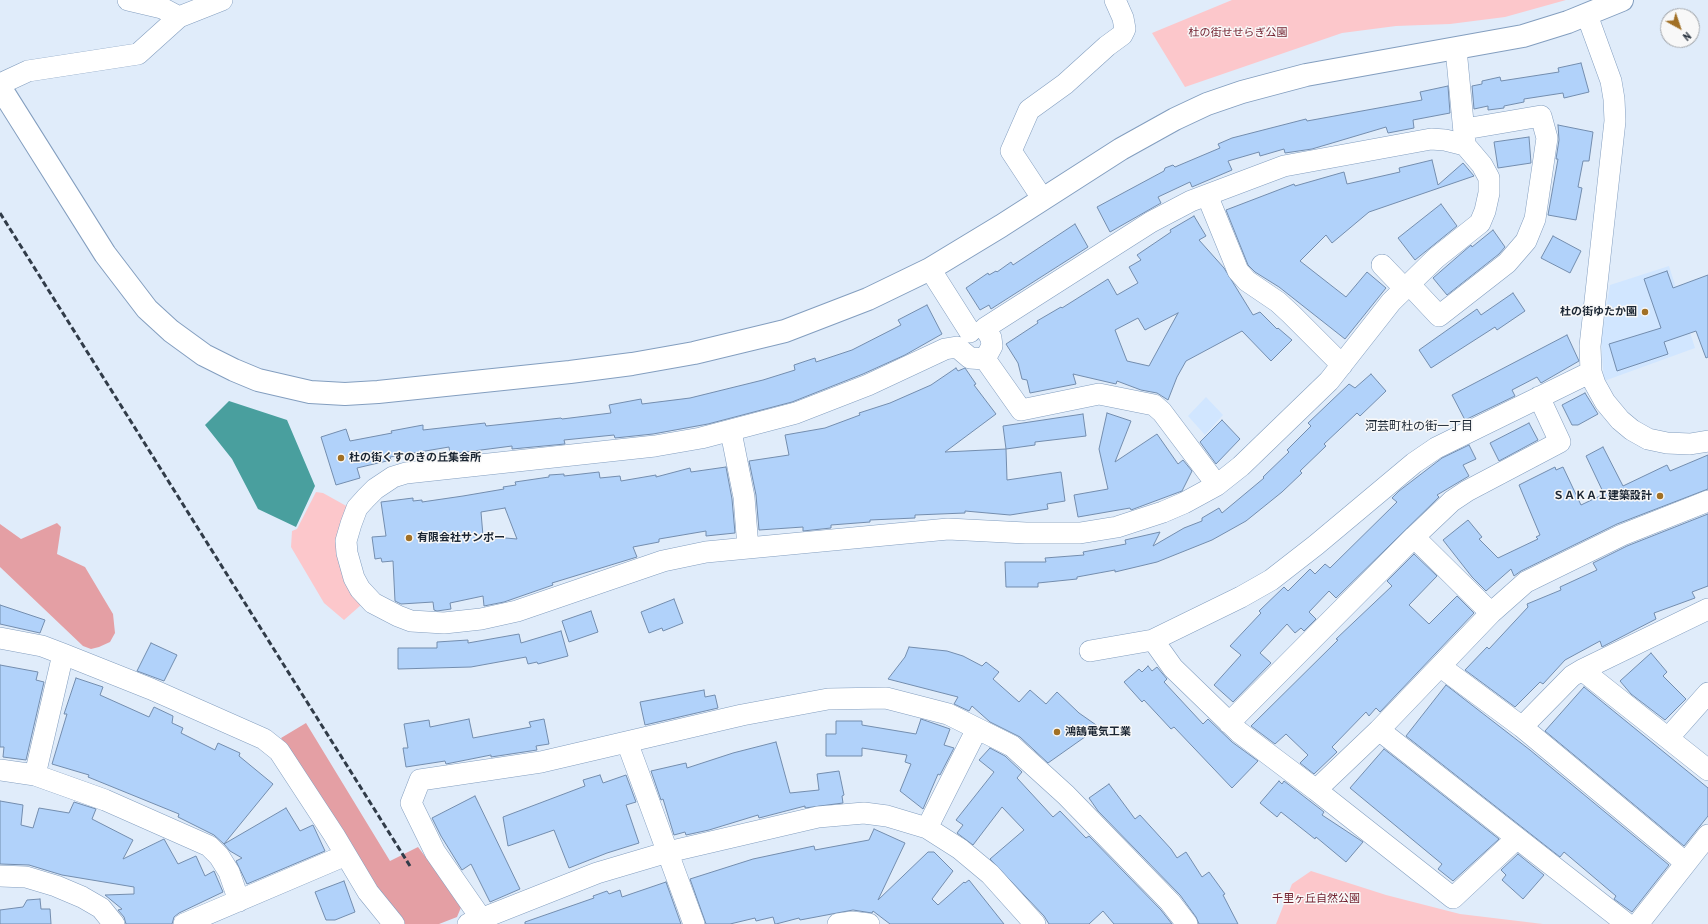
<!DOCTYPE html>
<html>
<head>
<meta charset="utf-8">
<style>
	body { margin:0 }
	#map { position:relative; width:1708px; height:924px; overflow:hidden; background:#e0ecfa; font-family:"Archivo Narrow",sans-serif }
	canvas { display:block }
	.north { position:absolute; left:1660px; top:8px; width:40px; height:40px; box-sizing:border-box; background:#f8f8f8; border:1px solid #a0a4a9; border-radius:50%; rotate:140deg; font-size:11px; font-weight:700; line-height:16px; text-align:center; color:#1b2633 }
	.north::after { content:''; display:block; margin:auto; width:14px; height:18px; background:#a17025; clip-path:polygon(50% 0,100% 100%,50% 72%,0 100%) }
</style>
</head>
<body>
<div id="map">
<canvas width="1708" height="924"></canvas>
<div class="north">N</div>
</div>
<script>
const g = document.querySelector('canvas').getContext('2d');
g.lineJoin = 'round';
function fill(path, color) {
  g.fillStyle = color;
  g.fill(path, 'evenodd');
}
function toPath(rows) {
  const path = new Path2D();
  for (const r of rows) {
    path.moveTo(r[0], r[1]);
    for (let i = 2; i < r.length; i += 2) path.lineTo(r[i], r[i + 1]);
  }
  return path;
}
function strokePath(path, color, width, dash) {
  g.strokeStyle = color;
  g.lineWidth = width;
  g.lineCap = dash ? 'butt' : 'round';
  g.setLineDash(dash || []);
  g.stroke(path);
}
function drawText(font, color, halo, rows, align = 'center') {
  g.font = font + ' "Archivo Narrow","Noto Sans JP",sans-serif';
  g.lineWidth = 3;
  g.setLineDash([]);
  g.textBaseline = 'middle';
  g.strokeStyle = halo;
  g.fillStyle = color;
  for (const [text, x, y, turn = 0] of rows) {
    g.save();
    g.translate(x, y);
    g.rotate((+turn || 0) * Math.PI / 180);
    g.textAlign = isNaN(turn) ? turn : align;
    if (halo) g.strokeText(text, 0, 0);
    g.fillText(text, 0, 0);
    g.restore();
  }
}
fill(toPath([
	[1669,266,1695,348,1604,381,1601,339,1610,285],
	[1206,397,1223,415,1205,435,1188,416]
]), '#d1e6ff');
fill(toPath([
	[1232,0,1566,0,1505,17,1450,24,1396,26,1342,33,1185,87,1152,33],
	[316,492,323,493,350,508,338,559,345,584,361,605,344,620,324,603,291,547,292,531,297,529],
	[1311,871,1386,895,1460,914,1543,924,1276,924,1292,884]
]), '#fcc7cb');
fill(toPath([
	[57,523,61,527,57,554,85,567,113,614,115,633,110,642,99,647,91,649,83,646,0,567,0,524,21,539],
	[306,723,390,861,418,847,462,905,457,917,439,924,405,924,368,877,341,830,281,738]
]), '#e49fa4');
fill(toPath([
	[229,401,287,420,315,486,296,527,258,509,232,459,205,425]
]), '#499f9e');
const building = toPath([
	[1581,63,1589,92,1564,98,1563,93,1524,99,1524,102,1504,106,1504,108,1488,110,1488,106,1474,109,1472,86,1482,84,1482,81,1500,77,1501,81,1559,72,1558,68,1581,63],
	[1448,86,1450,113,1413,120,1414,128,1388,133,1386,127,1312,149,1285,153,1284,149,1260,156,1259,152,1228,161,1232,170,1192,187,1190,182,1158,197,1161,203,1110,232,1097,207,1164,171,1165,168,1173,165,1175,167,1220,148,1218,144,1232,138,1306,119,1307,121,1422,100,1420,92,1448,86],
	[1558,125,1593,132,1589,161,1583,161,1578,187,1582,188,1576,220,1548,215,1558,159,1556,159,1559,140,1558,125],
	[1529,137,1531,163,1498,168,1494,142,1529,137],
	[1432,160,1438,185,1463,163,1474,176,1369,212,1332,243,1326,235,1300,261,1346,297,1367,272,1386,288,1345,339,1279,287,1255,272,1248,265,1226,210,1294,184,1295,186,1344,172,1347,184,1400,172,1399,168,1432,160],
	[1441,204,1457,226,1415,260,1398,238,1441,204],
	[1194,216,1206,236,1199,240,1224,268,1253,315,1260,312,1277,329,1278,328,1292,340,1271,361,1242,331,1186,361,1177,377,1168,400,1157,393,1141,390,1117,381,1116,384,1073,374,1076,384,1030,393,1027,380,1022,379,1018,363,1006,344,1038,323,1037,321,1061,307,1062,308,1108,279,1117,295,1138,283,1129,267,1141,260,1137,255,1171,232,1170,230,1194,216],
	[1178,313,1149,366,1127,361,1115,330,1138,318,1145,330,1178,313],
	[1075,224,1088,247,991,309,989,305,980,310,966,288,988,273,989,275,996,271,997,272,1011,262,1013,265,1075,224],
	[1493,230,1505,247,1499,254,1447,295,1433,278,1471,245,1472,247,1493,230],
	[1553,236,1581,251,1570,273,1541,258,1553,236],
	[1667,271,1673,288,1708,275,1708,357,1706,358,1696,331,1664,342,1668,354,1617,371,1609,344,1661,328,1644,279,1667,271],
	[1513,293,1525,311,1497,330,1495,327,1431,368,1419,350,1477,309,1481,315,1513,293],
	[927,305,942,334,905,355,863,374,792,402,708,424,653,434,615,438,614,435,564,440,565,444,512,449,512,446,450,454,449,447,390,457,391,460,357,468,360,478,336,485,321,437,346,429,350,441,392,433,391,431,423,425,423,430,485,423,486,426,561,418,562,419,611,413,609,405,641,399,642,404,690,398,763,380,795,370,794,365,815,358,816,362,852,350,901,325,898,320,927,305],
	[1567,335,1579,361,1541,383,1537,377,1512,390,1515,396,1465,420,1452,395,1567,335],
	[956,368,958,371,965,368,976,384,974,385,996,414,945,452,1006,449,1007,480,1061,472,1065,501,1047,504,1048,509,1010,515,965,511,965,513,915,515,915,518,870,520,870,522,831,525,831,528,803,531,803,527,759,530,756,495,749,461,789,455,785,435,825,428,860,415,859,413,890,403,931,385,956,368],
	[1371,374,1386,391,1360,416,1357,413,1324,444,1326,446,1300,471,1302,473,1282,492,1246,521,1212,540,1157,562,1115,572,1115,570,1077,577,1077,579,1038,583,1038,587,1006,587,1005,562,1046,562,1045,558,1084,555,1083,552,1126,544,1125,540,1160,532,1153,546,1184,528,1202,521,1202,518,1219,508,1222,513,1264,478,1263,477,1289,452,1287,450,1311,426,1308,423,1349,384,1355,388,1371,374],
	[1585,393,1598,414,1578,425,1572,425,1562,405,1585,393],
	[1107,413,1131,421,1115,462,1157,434,1178,464,1183,460,1192,471,1182,491,1131,510,1130,508,1078,517,1074,495,1108,489,1099,449,1107,413],
	[1083,414,1086,436,1035,442,1035,445,1006,449,1003,426,1083,414],
	[1222,420,1240,439,1216,464,1200,442,1222,420],
	[1529,423,1538,440,1499,461,1490,443,1529,423],
	[1469,445,1476,459,1463,465,1469,476,1437,495,1439,497,1336,598,1329,591,1309,612,1316,619,1304,631,1301,628,1295,633,1287,624,1260,653,1271,663,1233,702,1214,685,1241,655,1230,646,1261,613,1259,611,1284,587,1288,591,1310,569,1315,574,1325,564,1330,568,1397,502,1392,498,1399,491,1442,458,1469,445],
	[1603,447,1623,486,1667,465,1670,471,1708,455,1708,489,1617,524,1521,571,1514,576,1511,569,1486,591,1472,577,1443,540,1468,520,1482,537,1479,539,1498,558,1538,539,1536,537,1540,535,1519,485,1555,467,1556,470,1563,467,1581,505,1604,494,1586,456,1603,447],
	[726,467,732,499,735,533,706,536,706,531,659,539,659,542,633,547,637,557,552,583,553,585,504,602,484,606,483,596,450,603,451,609,437,611,434,610,433,602,401,604,395,601,393,561,382,562,381,558,375,559,372,537,386,536,381,502,413,498,413,501,422,500,422,502,463,496,504,489,503,487,516,485,515,482,549,477,549,475,564,474,564,476,599,472,600,478,620,476,621,481,656,475,656,477,690,468,691,472,726,467],
	[505,508,517,539,483,536,481,512,505,508],
	[1708,514,1708,586,1692,592,1695,598,1654,613,1656,619,1602,647,1600,641,1565,660,1543,684,1540,682,1515,707,1465,670,1487,647,1489,649,1528,607,1527,604,1561,590,1560,587,1597,570,1593,563,1627,546,1708,514],
	[1414,554,1437,576,1409,605,1429,624,1457,596,1474,613,1380,712,1376,708,1369,716,1366,712,1332,747,1337,752,1314,774,1300,763,1308,755,1286,734,1275,744,1251,726,1338,640,1336,639,1392,586,1387,581,1414,554],
	[674,599,683,623,663,631,662,628,649,633,641,612,674,599],
	[0,605,45,620,40,633,0,624,0,605],
	[591,611,598,632,569,642,562,621,591,611],
	[561,631,568,656,538,664,537,662,528,664,526,657,471,667,398,669,398,648,437,648,437,642,468,640,468,643,519,634,521,643,561,631],
	[151,643,177,655,164,681,137,671,151,643],
	[909,647,947,651,963,656,982,666,986,662,999,672,993,679,1019,702,1030,690,1046,704,1057,692,1079,713,1099,727,1048,763,1020,737,990,722,972,706,969,711,954,704,958,697,888,679,905,657,909,647],
	[1651,653,1667,672,1663,676,1686,699,1665,720,1631,694,1620,681,1651,653],
	[0,665,38,672,36,680,44,682,26,760,3,757,4,747,0,747,0,665],
	[1148,666,1152,671,1157,667,1167,679,1164,682,1203,724,1208,719,1232,742,1258,761,1232,788,1174,727,1171,729,1144,700,1142,702,1124,682,1139,669,1142,672,1148,666],
	[76,678,103,687,100,695,149,717,154,707,173,716,172,723,183,728,181,733,215,750,218,743,240,753,239,756,273,784,224,844,214,835,178,817,179,814,88,777,89,775,52,764,67,714,64,714,76,678],
	[1446,685,1530,750,1669,865,1632,912,1614,899,1616,896,1564,852,1560,857,1406,736,1446,685],
	[1584,687,1708,788,1708,816,1684,846,1545,731,1584,687],
	[704,690,705,697,715,695,718,708,645,725,640,702,704,690],
	[469,719,473,738,531,727,529,722,544,719,549,744,536,746,537,750,491,757,491,755,446,764,445,761,406,767,403,748,408,748,404,724,429,720,430,727,469,719],
	[921,719,950,729,944,745,954,748,940,775,938,774,923,809,900,791,911,764,905,762,907,755,862,748,862,756,826,756,826,734,836,734,836,721,862,721,862,725,916,734,921,719],
	[776,742,790,793,819,790,817,774,839,771,844,795,842,796,843,803,805,808,805,806,759,818,758,815,709,830,686,835,685,832,674,835,663,799,661,800,651,771,686,763,687,768,733,753,776,742],
	[990,748,1005,756,1022,772,1017,778,1053,817,1060,811,1086,838,1089,836,1161,910,1172,924,1114,924,1103,911,1089,924,1049,924,1044,916,990,859,1024,830,1002,807,973,845,957,833,963,825,956,820,994,772,979,760,990,748],
	[1384,749,1499,839,1453,881,1438,869,1442,864,1350,788,1384,749],
	[600,775,603,783,626,775,636,802,626,805,639,843,607,853,569,868,554,830,508,846,503,817,585,786,583,780,600,775],
	[1279,781,1282,784,1284,781,1324,812,1322,815,1363,842,1346,862,1316,837,1315,839,1281,812,1277,817,1260,803,1279,781],
	[1109,784,1135,819,1140,815,1171,849,1177,858,1186,852,1202,877,1209,872,1225,894,1223,895,1238,924,1199,924,1196,917,1180,895,1098,811,1089,798,1109,784],
	[475,796,520,889,490,902,471,864,462,870,441,836,432,818,475,796],
	[0,801,23,805,21,825,33,828,39,808,69,813,74,802,96,809,92,819,133,840,123,859,164,839,178,864,196,856,205,876,214,871,223,892,179,913,174,917,172,924,126,924,124,917,118,910,122,909,105,895,134,894,134,887,62,875,29,865,0,864,0,801],
	[286,808,300,831,313,825,325,851,247,884,236,861,242,858,230,851,224,844,286,808],
	[874,829,905,843,878,900,928,852,934,852,953,871,932,899,938,905,964,882,965,883,969,880,1004,924,890,924,873,911,872,913,853,910,800,920,799,918,776,924,775,924,773,917,756,921,755,918,730,924,706,924,690,879,753,859,814,846,815,850,869,840,874,829],
	[1518,854,1544,875,1523,899,1502,880,1506,875,1501,870,1518,854],
	[344,881,355,912,335,920,326,920,315,892,344,881],
	[666,882,681,924,525,924,525,922,594,898,593,896,607,891,609,894,620,890,622,897,666,882],
	[40,899,41,909,50,909,51,924,0,924,0,910,23,907,27,900,40,899]
]);
fill(building, '#b1d2fa');
strokePath(building, '#738dae', 1);
const minor = toPath([
	[128,0,162,8,179,17],
	[1587,15,1611,81,1614,99,1615,121,1590,346,1591,372,1595,384,1605,402,1620,420,1632,430,1648,439,1667,443,1690,444,1708,441],
	[1456,49,1465,143],
	[0,84,28,71,138,54,179,17,222,0],
	[1431,139,1445,140,1465,145,1482,165,1489,178,1489,193,1485,211,1480,223,1436,258,1391,302,1329,381,1241,466,1217,485,1184,503,1163,512,1117,527,1080,533,1026,533,948,529,706,552,663,561,517,611,481,619,444,623,411,621,398,616,373,603,360,589,354,578,347,553,346,541,351,524,357,508,366,498,375,489,393,477,406,473,655,446,701,438,796,413,868,385,945,349,957,347,970,358,985,359,992,346,991,338,985,328,1151,222,1191,201,1284,166,1431,139],
	[1207,195,1238,271,1247,281,1278,302,1291,314,1342,365],
	[1042,198,1011,151,1029,110,1065,84,1107,46,1122,35,1125,29,1123,18,1115,0],
	[1382,265,1404,288],
	[930,269,970,332],
	[1409,284,1439,316,1507,263,1526,241,1535,219,1547,138,1541,116,1465,129],
	[985,359,1021,410,1099,394,1154,405,1162,412,1217,485],
	[731,432,744,497,748,548],
	[1491,613,1414,537,1452,501,1467,491,1560,442,1539,397],
	[0,638,42,646,63,654,151,689,264,739,279,751,334,835,368,892,394,924],
	[1153,640,1173,668,1239,732,1316,790,1379,730],
	[1090,651,1153,640,1241,597,1271,580,1316,545,1414,463,1436,448,1591,372],
	[1441,667,1522,727],
	[1582,670,1708,770],
	[1229,723,1414,537],
	[1669,737,1708,693],
	[627,742,694,924],
	[0,770,35,775,105,800,209,846,219,856,229,872,239,901],
	[35,775,63,654],
	[1316,790,1453,898,1517,838],
	[927,828,977,729],
	[1686,863,1522,727,1572,676,1582,670,1708,609],
	[0,876,26,877,56,886,82,897,101,908,114,924],
	[184,924,346,855],
	[468,924,597,873,668,852,818,817,864,813,887,816,927,828,960,849,990,874,1035,924],
	[485,924,435,852,411,803,420,780,541,762,742,715,828,699,886,698,948,714,1012,746,1066,795,1170,902,1187,924],
	[838,924,852,922,869,924],
	[1627,924,1379,730,1491,613,1526,582,1622,535,1708,501],
	[1638,924,1708,835]
]);
const tertiary = toPath([
	[0,87,105,254,147,309,171,331,204,355,234,370,258,380,310,392,345,394,378,392,570,372,632,364,694,353,785,331,868,299,930,269,1001,226,1121,149,1175,119,1207,104,1242,92,1306,75,1523,36,1568,22,1622,0]
]);
strokePath(minor, '#839ebf', 22);
strokePath(tertiary, '#839ebf', 24);
strokePath(minor, '#fff', 21);
strokePath(tertiary, '#fff', 22);
strokePath(toPath([
	[0,213,410,866]
]), '#313c49', 3, [6, 3]);
for (const [x, y, r, color] of [
	[1645,312,4,"#a17025"],
	[341,458,4,"#a17025"],
	[1660,496,4,"#a17025"],
	[409,538,4,"#a17025"],
	[1057,732,4,"#a17025"]
]) {
  const dot = new Path2D();
  dot.arc(x, y, r, 0, 2 * Math.PI);
  g.fillStyle = color;
  g.fill(dot);
  strokePath(dot, '#f8f8f8', 1.5);
}
drawText('11px', '#732230', '#f8f8f8', [
	["杜の街せせらぎ公園",1238,33],
	["千里ヶ丘自然公園",1316,899]
]);
drawText('bold 11px', '#1b2633', '#f8f8f8', [
	["杜の街ゆたか園",1637,312,"right"],
	["杜の街くすのきの丘集会所",349,458],
	["ＳＡＫＡＩ建築設計",1652,496,"right"],
	["有限会社サンポー",417,538],
	["鴻鵠電気工業",1065,732]
], 'left');
drawText('12px', '#1b2633', '#f8f8f8', [
	["河芸町杜の街一丁目",1419,427]
]);
</script>
</body>
</html>
